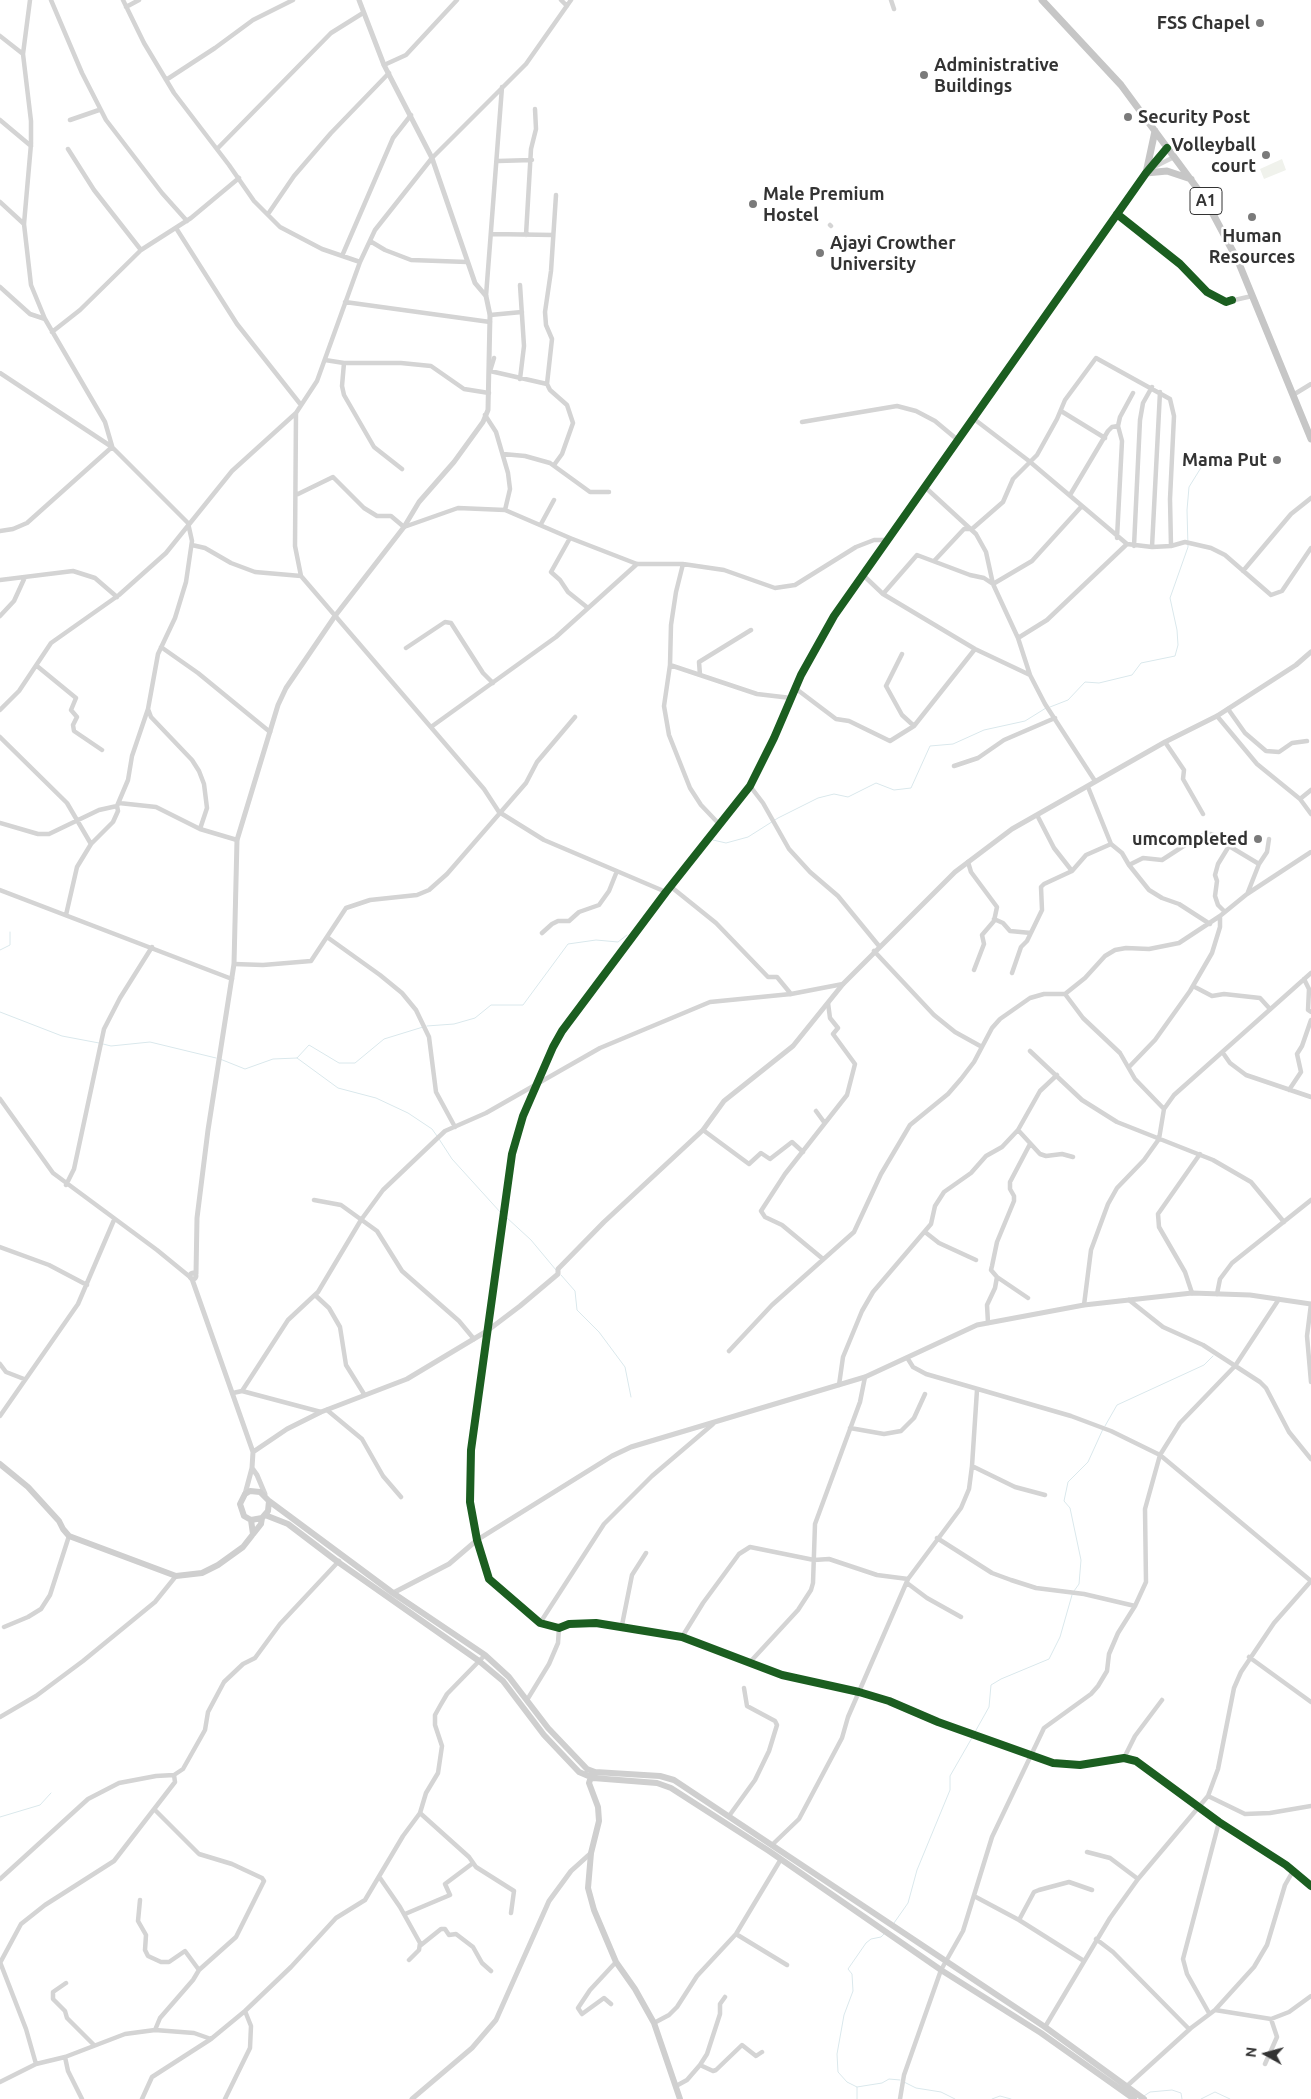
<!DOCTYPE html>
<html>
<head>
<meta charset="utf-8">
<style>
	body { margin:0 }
	#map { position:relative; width:1311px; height:2099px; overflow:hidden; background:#fff; font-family:Ubuntu,sans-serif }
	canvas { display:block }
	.north { position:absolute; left:1241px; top:2029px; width:50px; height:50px; -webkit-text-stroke:4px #fff; paint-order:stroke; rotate:277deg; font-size:14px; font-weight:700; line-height:20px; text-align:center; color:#333 }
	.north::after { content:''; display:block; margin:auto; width:18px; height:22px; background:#333; clip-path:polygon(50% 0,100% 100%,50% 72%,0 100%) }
</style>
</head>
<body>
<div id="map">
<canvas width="1311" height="2099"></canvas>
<div class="north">N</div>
</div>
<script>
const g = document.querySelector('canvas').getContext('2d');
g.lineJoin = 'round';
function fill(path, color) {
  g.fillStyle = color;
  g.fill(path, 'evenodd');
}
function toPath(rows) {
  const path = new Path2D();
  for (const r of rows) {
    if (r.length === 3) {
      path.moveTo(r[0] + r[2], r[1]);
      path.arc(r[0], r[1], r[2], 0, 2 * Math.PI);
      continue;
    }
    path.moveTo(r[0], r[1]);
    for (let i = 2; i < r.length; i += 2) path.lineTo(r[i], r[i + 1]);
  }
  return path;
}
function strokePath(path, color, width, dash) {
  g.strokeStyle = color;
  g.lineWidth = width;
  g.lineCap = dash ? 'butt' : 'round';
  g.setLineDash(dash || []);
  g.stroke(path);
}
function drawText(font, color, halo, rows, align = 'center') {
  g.font = font + ' Ubuntu,sans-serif';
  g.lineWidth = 5;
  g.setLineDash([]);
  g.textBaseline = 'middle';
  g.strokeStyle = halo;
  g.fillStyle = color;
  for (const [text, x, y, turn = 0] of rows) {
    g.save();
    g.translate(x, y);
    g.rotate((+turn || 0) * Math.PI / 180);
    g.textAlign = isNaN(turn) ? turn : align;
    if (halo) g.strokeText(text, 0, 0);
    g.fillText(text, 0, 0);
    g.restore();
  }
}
fill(toPath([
	[1282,159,1286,170,1264,179,1260,169]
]), '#f0f2ec');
strokePath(toPath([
	[1050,707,1068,700,1085,682,1099,683,1132,675,1141,663,1175,656,1178,645,1177,630,1170,598,1188,547,1187,510,1189,487,1207,458],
	[713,840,726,843,748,837,778,818,818,798,834,794,848,797,876,783,894,790,911,788,930,746,953,744,984,730,1025,721,1046,708],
	[0,950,10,945,10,932],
	[0,1012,62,1036,99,1043],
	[427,1026,454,1024,475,1018,491,1005,523,1005,568,944,596,940,618,942,627,935],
	[103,1044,111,1046,150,1042,216,1058],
	[297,1058,338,1088,376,1098,408,1113,432,1129,437,1136],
	[220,1059,245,1069,273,1059,297,1058,309,1045,339,1063,355,1063,384,1039,423,1027],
	[439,1139,452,1159,501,1213],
	[506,1217,531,1240,556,1270],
	[561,1275,575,1291,577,1310,599,1332,625,1367,631,1397],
	[1105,1426,1117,1405,1204,1365,1213,1356],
	[1074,1591,1079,1584,1081,1560,1070,1508,1064,1501,1068,1482,1088,1462,1103,1429],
	[975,1732,989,1707,991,1685,1001,1679,1049,1659,1060,1637,1072,1595],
	[0,1817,40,1805,51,1793],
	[894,1923,908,1903,917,1870,950,1790,950,1776,973,1736],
	[904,2082,916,2088,941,2092,955,2099],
	[857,2087,882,2083,889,2079,900,2080],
	[1144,2096,1150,2092,1172,2090,1181,2093,1182,2099],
	[857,2099,857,2087,847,2082,838,2072,837,2054,844,2015,853,1991,852,1974,848,1969,866,1943,871,1939,881,1937,885,1933],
	[992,2099,1000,2096,1011,2099],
	[1201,2099,1215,2092,1230,2099]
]), '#dae8ec', 1);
strokePath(toPath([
	[30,0,23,54,31,121,31,144,24,224,31,285,45,319,105,422,112,446],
	[51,0,82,73,106,120,162,193,187,221],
	[123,0,144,43,174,93,229,165,254,201,280,227,322,249,360,262],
	[561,0,567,6],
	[891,0,894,9],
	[126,7,139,0],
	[0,36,23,54],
	[384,65,406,55,457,0],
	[166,80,215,48,253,20,293,0],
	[0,120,31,146],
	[70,120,99,110],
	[1167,148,1146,173,834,616,801,675,774,738,750,786,666,892,562,1031,553,1047,523,1116,512,1154,471,1450,470,1502,477,1540,489,1579,540,1623,559,1628,569,1624,596,1623,682,1637,782,1675,859,1692,889,1701,938,1722,1053,1763,1080,1765,1124,1758,1136,1761,1219,1822,1286,1865,1311,1886],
	[68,149,94,190,141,250],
	[217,149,331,33,363,13],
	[498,161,532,160],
	[1152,168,1174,157],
	[0,202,24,224],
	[268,214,294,176,331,133,389,73],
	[1117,214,1180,264,1207,292,1226,302,1252,296],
	[830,225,831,226],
	[176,228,237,324,301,405],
	[492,234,553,235],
	[526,235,531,149,536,129,535,109],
	[370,241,385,250,411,260,467,262],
	[342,256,393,138,411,115],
	[520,285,524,346,520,379],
	[0,287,30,314,45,319],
	[486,296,502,87],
	[345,302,490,322],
	[490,315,522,312],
	[52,332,80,310,141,250,191,218,239,178],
	[494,358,490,371,547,384],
	[325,360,344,363,401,363,431,366,464,389,489,393],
	[344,363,342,386,344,395,374,447,402,469],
	[0,373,112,447,188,523,192,541,186,582,175,618,158,654,148,709,132,756,128,780,117,806,118,811,113,822,91,844,77,867,66,915],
	[1293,395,1311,384],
	[1061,411,1105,438],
	[296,413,295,546,301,576,484,789,499,812,544,840,666,892],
	[485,415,496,432,508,473,510,489,505,510],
	[974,419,1029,461,1127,544,1152,547,1171,546,1185,542,1211,548,1225,555,1271,595,1282,591,1311,548],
	[802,422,897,406,916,411,935,421,959,441],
	[503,454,525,456,550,463,590,492,609,492],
	[554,465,562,454,573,423,567,405,550,390,547,384,552,339,546,325,545,312,551,271,556,195],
	[926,488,976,534,986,552,993,584,1018,638,1030,675,1045,704,1095,781],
	[296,495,333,477,364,508,377,516,391,516,404,527,458,508,505,510,570,538,637,564,683,564,724,570,775,588,795,585,856,547,874,540,888,540],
	[1070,495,1108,431,1112,427,1118,426],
	[541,524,554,500],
	[0,531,13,529,27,523,112,447],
	[570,538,551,572,560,580,568,592,588,608],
	[1117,538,1122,441,1118,426,1120,417,1133,393],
	[192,545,205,548,231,563,255,572,301,576],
	[1134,546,1140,420,1143,403,1152,387],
	[1152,547,1160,392],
	[935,560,964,529,972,529,1003,502,1013,479,1037,455,1057,419,1065,400,1096,358,1170,399,1174,416,1170,499,1171,546],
	[683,564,676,592,671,625,670,665,664,706,669,735,690,788,701,805,720,825],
	[1243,571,1291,514,1311,498],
	[863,575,883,594,975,649,1030,675],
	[0,580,73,571,95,578,117,597],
	[883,594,917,555,970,575,984,578,993,584,1032,561,1081,507],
	[0,616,14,601,25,577],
	[1018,638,1047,620,1127,544],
	[161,647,198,673,270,732],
	[406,648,445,622,451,623,483,673,493,683],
	[902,654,886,686,902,715,914,726],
	[670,665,757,694,791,698],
	[37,666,76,698,71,710,77,717,73,725,74,731,102,750],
	[700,675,699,662,751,630],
	[795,688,836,719,849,721,890,741,914,726,975,649],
	[148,709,151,717,192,760,199,771,204,784,207,808,200,829],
	[1228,709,1245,733,1266,751,1279,752,1292,743,1307,741],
	[0,710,19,691,51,643,119,595,166,553,232,471,296,413,317,381,360,262,375,230,432,158,526,64,571,0],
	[1217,716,1257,764,1300,799,1311,814],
	[431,727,556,637,637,564],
	[0,737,67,803,91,844],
	[1165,742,1184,770,1183,779,1203,814],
	[954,766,978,758,1004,740,1055,718],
	[750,786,763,803,789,849,810,872,838,896,879,946],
	[1088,787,1111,844,1122,853,1129,865,1149,890,1162,898,1179,904,1210,924],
	[1300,799,1311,790],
	[119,803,156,807,200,829,237,840],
	[1037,815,1054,848,1072,871],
	[0,823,38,834,49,834,99,810,117,806],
	[968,862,971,872,997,907,994,921,982,935,984,944,974,970],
	[1129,865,1143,858,1162,860,1199,836,1211,834,1222,838,1229,846,1259,864],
	[670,886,716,923,768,977,777,977,791,994],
	[0,890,232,979],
	[1248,892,1259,864,1267,852,1269,839],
	[1225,912,1218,905,1215,896,1217,881,1215,875,1218,864,1229,846],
	[994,919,1003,923,1010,931,1031,933],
	[542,933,552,924,558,921,569,921,579,912,599,905,609,891,617,871],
	[327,937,380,975,402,993,416,1010,429,1037,436,1092,455,1127],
	[874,951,934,1015,955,1032,982,1047],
	[234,964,263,965,311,961,346,908,370,900,417,895,429,890,447,874,526,783,537,762,575,717],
	[1012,973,1021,947,1027,941,1042,910,1041,887,1044,884,1072,871,1086,855,1111,844],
	[1304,979,1309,989,1308,1010,1311,1012],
	[1193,986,1212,996,1224,994,1260,998,1270,1009],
	[1065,994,1083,1018,1120,1053,1135,1079,1164,1109],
	[1030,1051,1082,1100,1117,1122,1213,1160,1251,1182,1284,1222],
	[1223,1053,1230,1063,1246,1075,1311,1097],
	[1129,1067,1155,1040,1190,991,1212,953,1220,927,1220,916],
	[1289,1090,1301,1072,1297,1054,1302,1046,1311,1020],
	[0,1099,53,1173,157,1250,190,1277],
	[816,1111,824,1122],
	[703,1130,749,1164,761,1153,770,1159,792,1142,803,1152],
	[1018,1130,1040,1154,1046,1156,1062,1154,1073,1157],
	[66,1185,74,1169,104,1029,120,998,152,947],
	[314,1200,341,1205,377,1231,402,1271,459,1321,474,1339],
	[925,1232,939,1243,976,1260],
	[0,1247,49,1265,87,1285],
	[823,1259,782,1225,765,1217,761,1211,785,1174,847,1095,855,1064,833,1034,838,1028,830,1018,828,1003],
	[997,1277,1028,1298],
	[1192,1293,1185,1272,1159,1227,1158,1214,1200,1154],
	[1217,1294,1220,1279,1232,1263,1311,1200],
	[315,1295,329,1308,340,1327,346,1365,364,1394],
	[1129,1300,1163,1327,1203,1345,1260,1382,1266,1388,1289,1432,1311,1459],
	[1311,1304,1307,1336,1311,1382],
	[1084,1305,1091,1250,1108,1204,1117,1188,1144,1160,1159,1139,1164,1109,1174,1095,1311,973],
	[988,1323,987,1305,995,1288,997,1277,991,1270,992,1266,997,1242,1014,1201,1014,1196,1010,1189,1010,1182,1030,1144],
	[729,1351,772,1305,854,1232,881,1174,910,1125,948,1094,961,1079,974,1062,992,1028,1000,1019,1030,998,1044,994,1065,994,1085,978,1105,956,1115,950,1126,948,1149,949,1179,943,1220,916,1247,894,1311,852],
	[908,1359,913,1367,926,1374,1071,1416,1111,1431,1160,1455,1311,1581],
	[0,1364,6,1372,24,1379],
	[839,1385,843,1357,862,1311,873,1292,931,1224,935,1206,944,1192,971,1173,986,1156,1002,1147,1018,1130,1040,1091,1057,1075],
	[242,1391,288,1320,318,1292,361,1220,383,1190,445,1131,486,1113,600,1048,710,1002,791,994,843,984],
	[233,1393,242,1391,321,1412],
	[327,1410,362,1439,383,1476,401,1497],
	[0,1416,78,1304,114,1220],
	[850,1428,884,1434,901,1431,914,1418,925,1394],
	[972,1466,1015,1487,1045,1495],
	[937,1538,992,1573,1011,1580,1036,1588,1084,1594,1135,1606],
	[907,1583,927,1598,961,1617],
	[540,1623,604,1524,652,1476,713,1424],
	[622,1625,632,1575,646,1553],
	[4,1627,28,1617,41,1609,50,1595,69,1536],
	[682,1637,703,1603,739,1554,750,1547,814,1560,829,1559,877,1575,908,1579],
	[1249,1657,1311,1702],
	[751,1661,798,1610,811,1590,813,1583,815,1524,860,1402,865,1377],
	[527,1700,549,1664,558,1643,559,1628],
	[0,1717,36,1696,83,1661,155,1602,176,1576],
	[1124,1758,1135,1736,1162,1700],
	[1208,1796,1245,1814,1270,1813,1311,1806],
	[154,1809,199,1854,232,1864,262,1878,264,1881,236,1937,199,1970,193,1980,160,2018,155,2030],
	[420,1813,469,1857,476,1867,514,1891,511,1913],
	[729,1816,755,1780,769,1751,777,1725,775,1721,747,1706,744,1688],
	[773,1844,799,1819,842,1738,848,1717,908,1579,961,1508,969,1489,972,1466,977,1390],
	[1087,1852,1110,1858,1138,1879],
	[380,1878,400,1907,420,1943,419,1950,409,1960],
	[0,1879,88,1799,119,1783,156,1776,174,1775,183,1769,205,1730,208,1712,224,1682,243,1664,255,1658,280,1624,339,1561],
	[974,1896,1019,1920,1084,1961],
	[140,1900,138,1921,146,1935,145,1950,148,1956,161,1962,169,1962,185,1951,199,1970],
	[405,1914,450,1895,445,1884,473,1863],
	[1019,1920,1034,1892,1039,1890,1069,1882,1092,1890],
	[736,1934,787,1965],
	[1096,1939,1113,1952,1189,2029],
	[421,1945,441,1929,445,1929,449,1935,456,1934,473,1947,482,1963,491,1971],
	[0,1962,26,2029,36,2064],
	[0,1963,21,1924,45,1905,114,1861,175,1782,174,1775],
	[66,1983,53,1992,53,1999,65,2011,67,2018,94,2045],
	[611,2004,604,1998,582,2014,578,2008,590,1990,616,1962],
	[1215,2010,1271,2019,1289,2012,1311,1996],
	[1209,2013,1187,1974,1183,1959,1219,1822],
	[654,2023,669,2015,677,2007,697,1976,736,1934,781,1859],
	[1045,2027,1110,1918,1138,1879,1208,1796,1218,1769,1234,1688,1241,1672,1274,1623,1311,1581],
	[65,2057,68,2071,82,2099],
	[1265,2064,1277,2037,1271,2019],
	[700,2065,713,2071,716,2070,742,2045,756,2056,762,2052],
	[0,2082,36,2064,65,2057,125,2034,155,2030,194,2033,211,2039],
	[676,2086,687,2080,700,2065,707,2054,720,2014,720,2004,725,1997],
	[1127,2086,1191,2028,1215,2010,1254,1967,1267,1945,1285,1885,1293,1871],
	[142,2099,152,2077,211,2039,245,2011,291,1967,336,1918,365,1900,403,1836,420,1813,426,1793,438,1773,442,1746,435,1725,435,1715,440,1706,447,1694,485,1655],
	[225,2099,250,2048,251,2026,245,2011],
	[900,2099,904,2075,941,1970,963,1931,992,1837,1044,1728,1091,1694,1098,1686,1107,1671,1109,1654,1118,1633,1135,1606,1146,1582,1145,1509,1160,1455,1180,1423,1235,1366,1279,1299]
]), '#d4d4d4', 4.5);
strokePath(toPath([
	[193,1276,3],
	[196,1274,197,1218,208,1130,234,964,237,840,278,705,286,688,335,616,404,527,419,502,454,462,483,422,488,410,490,315,486,296,475,283,432,158,384,65,359,0],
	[192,1279,253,1452,252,1468,245,1494],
	[253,1452,287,1429,321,1412,407,1379,487,1331,520,1306,558,1274,558,1269,604,1222,703,1130,724,1101,793,1046,843,984,955,872,1012,829,1165,742,1217,716,1296,665,1311,652],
	[252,1468,257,1475,265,1494],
	[393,1593,449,1564,477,1540,612,1456,631,1447,865,1377,977,1325,1084,1305,1192,1293,1250,1295,1311,1304],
	[412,2099,472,2048,496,2020,549,1901,571,1871,591,1853]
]), '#d4d4d4', 5);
strokePath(toPath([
	[0,1464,28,1487,59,1521,63,1529,69,1536,176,1576,202,1573,218,1565,243,1547,261,1524,262,1518],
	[269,1501,393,1593,485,1655,509,1677,548,1728,587,1769,595,1772,660,1776,674,1780,1045,2027,1144,2099],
	[265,1515,288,1524,338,1562,479,1661,503,1681,544,1735,579,1772,593,1778,657,1783,671,1788,769,1851,941,1970,1041,2033,1134,2099],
	[251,1520,262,1518,268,1511,269,1501,260,1492,250,1491,245,1494,240,1504,244,1516,251,1520,253,1534],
	[592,1774,589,1783,598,1807,599,1821,591,1853,588,1888,594,1910,616,1962,635,1989,654,2023,680,2099]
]), '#cfcfcf', 6);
strokePath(toPath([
	[1042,0,1121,85,1205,199,1238,261,1311,439],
	[1155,131,1146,173,1167,171,1191,179]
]), '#c6c6c6', 7);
strokePath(toPath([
	[1167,148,1146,173,834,616,801,675,774,738,750,786,666,892,562,1031,553,1047,523,1116,512,1154,471,1450,470,1502,477,1540,489,1579,540,1623,559,1628,569,1624,596,1623,682,1637,782,1675,859,1692,889,1701,938,1722,1053,1763,1080,1765,1124,1758,1136,1761,1219,1822,1286,1865,1311,1886],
	[1117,214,1180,264,1207,292,1226,302,1232,300]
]), '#1b5e20', 8);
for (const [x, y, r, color] of [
	[1260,23,5,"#7a7a7a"],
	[924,75,5,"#7a7a7a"],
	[1128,117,5,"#7a7a7a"],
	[1266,155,5,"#7a7a7a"],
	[753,204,5,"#7a7a7a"],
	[1252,217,5,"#7a7a7a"],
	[820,253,5,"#7a7a7a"],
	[1277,460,5,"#7a7a7a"],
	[1258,839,5,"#7a7a7a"]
]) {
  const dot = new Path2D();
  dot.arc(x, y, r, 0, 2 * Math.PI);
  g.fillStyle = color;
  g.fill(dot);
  strokePath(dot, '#fff', 2);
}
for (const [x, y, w] of [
	[1206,201,32]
]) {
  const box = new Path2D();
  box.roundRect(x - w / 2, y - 13.5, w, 27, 4);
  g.fillStyle = '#fff';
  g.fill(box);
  strokePath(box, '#333', 1);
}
drawText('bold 16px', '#333', null, [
	["A1",1206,201]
]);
drawText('bold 18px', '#333', '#fff', [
	["FSS Chapel",1250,23],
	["Administrative",934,65,"left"],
	["Buildings",934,86,"left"],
	["Security Post",1138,117,"left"],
	["Volleyball",1256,145],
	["court",1256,166],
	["Male Premium",763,194,"left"],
	["Hostel",763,215,"left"],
	["Human",1252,236,"center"],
	["Resources",1252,257,"center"],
	["Ajayi Crowther",830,243,"left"],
	["University",830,264,"left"],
	["Mama Put",1267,460],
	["umcompleted",1248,839]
], 'right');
</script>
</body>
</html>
